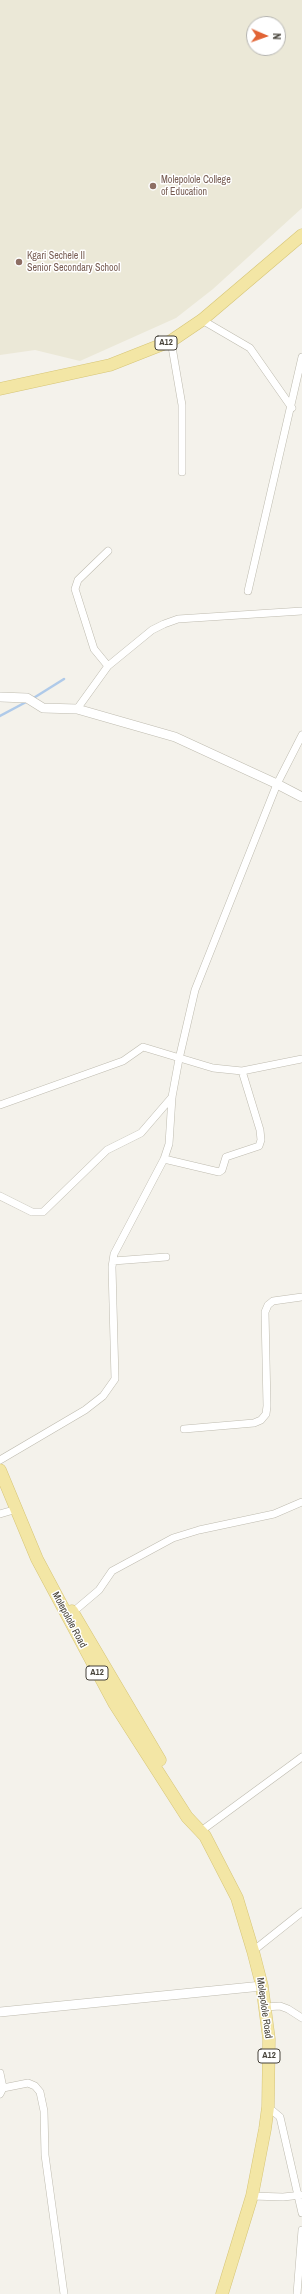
<!DOCTYPE html>
<html>
<head>
<meta charset="utf-8">
<style>
	body { margin:0 }
	#map { position:relative; width:302px; height:2294px; overflow:hidden; background:#f4f2eb; font-family:"Archivo Narrow",sans-serif }
	canvas { display:block }
	.north { position:absolute; left:246px; top:16px; width:40px; height:40px; box-sizing:border-box; background:#fff; border:1px solid #b5b4b0; border-radius:50%; rotate:92deg; font-size:11px; font-weight:700; line-height:16px; text-align:center; color:#47433a }
	.north::after { content:''; display:block; margin:auto; width:14px; height:18px; background:#e16435; clip-path:polygon(50% 0,100% 100%,50% 72%,0 100%) }
</style>
</head>
<body>
<div id="map">
<canvas width="302" height="2294"></canvas>
<div class="north">N</div>
</div>
<script>
const g = document.querySelector('canvas').getContext('2d');
g.lineJoin = 'round';
function fill(path, color) {
  g.fillStyle = color;
  g.fill(path, 'evenodd');
}
function toPath(rows) {
  const path = new Path2D();
  for (const r of rows) {
    path.moveTo(r[0], r[1]);
    for (let i = 2; i < r.length; i += 2) path.lineTo(r[i], r[i + 1]);
  }
  return path;
}
function strokePath(path, color, width, dash) {
  g.strokeStyle = color;
  g.lineWidth = width;
  g.lineCap = dash ? 'butt' : 'round';
  g.setLineDash(dash || []);
  g.stroke(path);
}
function drawText(font, color, halo, rows, align = 'center') {
  g.font = font + ' "Archivo Narrow",sans-serif';
  g.lineWidth = 3;
  g.setLineDash([]);
  g.textBaseline = 'middle';
  g.strokeStyle = halo;
  g.fillStyle = color;
  for (const [text, x, y, turn = 0] of rows) {
    g.save();
    g.translate(x, y);
    g.rotate((+turn || 0) * Math.PI / 180);
    g.textAlign = isNaN(turn) ? turn : align;
    if (halo) g.strokeText(text, 0, 0);
    g.fillText(text, 0, 0);
    g.restore();
  }
}
fill(toPath([
	[0,0,302,0,302,208,213,289,176,318,80,361,35,350,0,355],
	[254,24,278,24,278,48,254,48]
]), '#ebe8d7');
strokePath(toPath([
	[32,699,64,679],
	[0,716,28,701]
]), '#afcae9', 2.5);
const minor = toPath([
	[202,320,250,348,292,408],
	[171,341,182,405,182,472],
	[248,591,302,357],
	[108,666,94,649,75,589,78,580,108,551],
	[77,709,108,666,152,630,164,624,178,619,302,611],
	[0,1105,123,1061,143,1047,213,1068,242,1071,302,1059],
	[164,1159,219,1172,222,1170,226,1157,259,1146,261,1140,260,1130,242,1071],
	[0,1196,32,1212,43,1212,107,1150,141,1133,172,1097],
	[113,1261,166,1257],
	[184,1429,254,1423,261,1420,266,1414,267,1406,265,1312,268,1305,273,1301,302,1297],
	[0,1460,85,1410,103,1396,115,1379,112,1267,114,1254,164,1159,169,1144,172,1097,179,1059,195,990,277,784,302,735],
	[0,1514,17,1509],
	[73,1612,99,1590,112,1571,173,1538,199,1530,274,1514,302,1502],
	[201,1831,302,1757],
	[253,1951,302,1912],
	[265,2007,280,2006,288,2009,302,2018],
	[0,2073,3,2088,0,2094],
	[3,2088,28,2083,35,2086,40,2092,44,2111,45,2155,64,2294],
	[268,2107,280,2117,302,2213],
	[252,2196,283,2197,302,2195],
	[297,2294,302,2230]
]);
const tertiary = toPath([
	[0,697,27,698,43,708,77,709,175,737,277,784,302,797],
	[0,2012,262,1986]
]);
const primary = toPath([
	[0,389,110,365,171,341,202,320,302,235],
	[0,1470,37,1559,114,1703,187,1817,205,1836,237,1898,253,1951,262,1986,269,2039,268,2107,265,2129,252,2196,222,2294],
	[72,1611,160,1760]
]);
strokePath(minor, '#bebbaf', 8);
strokePath(tertiary, '#bebbaf', 10);
strokePath(primary, '#d6c576', 13);
strokePath(minor, '#fff', 7);
strokePath(tertiary, '#fff', 9);
strokePath(primary, '#f3e6a5', 12);
for (const [x, y, r, color] of [
	[153,186,4,"#8d6e63"],
	[19,262,4,"#8d6e63"]
]) {
  const dot = new Path2D();
  dot.arc(x, y, r, 0, 2 * Math.PI);
  g.fillStyle = color;
  g.fill(dot);
  strokePath(dot, '#fff', 1.5);
}
for (const [x, y, w] of [
	[166,343,22],
	[97,1673,22],
	[269,2056,22]
]) {
  const box = new Path2D();
  box.roundRect(x - w / 2, y - 7, w, 14, 3);
  g.fillStyle = '#fff';
  g.fill(box);
  strokePath(box, '#47433a', 1);
}
drawText('bold 9px', '#47433a', null, [
	["A12",166,343],
	["A12",97,1673],
	["A12",269,2056]
]);
drawText('10px', '#785e54', '#fff', [
	["Molepolole College",161,180],
	["of Education",161,192],
	["Kgari Sechele II",27,256],
	["Senior Secondary School",27,268]
], 'left');
drawText('10px', '#47433a', '#fff', [
	["Molepolole Road",69,1620,62],
	["Molepolole Road",264,2008,82]
]);
</script>
</body>
</html>
